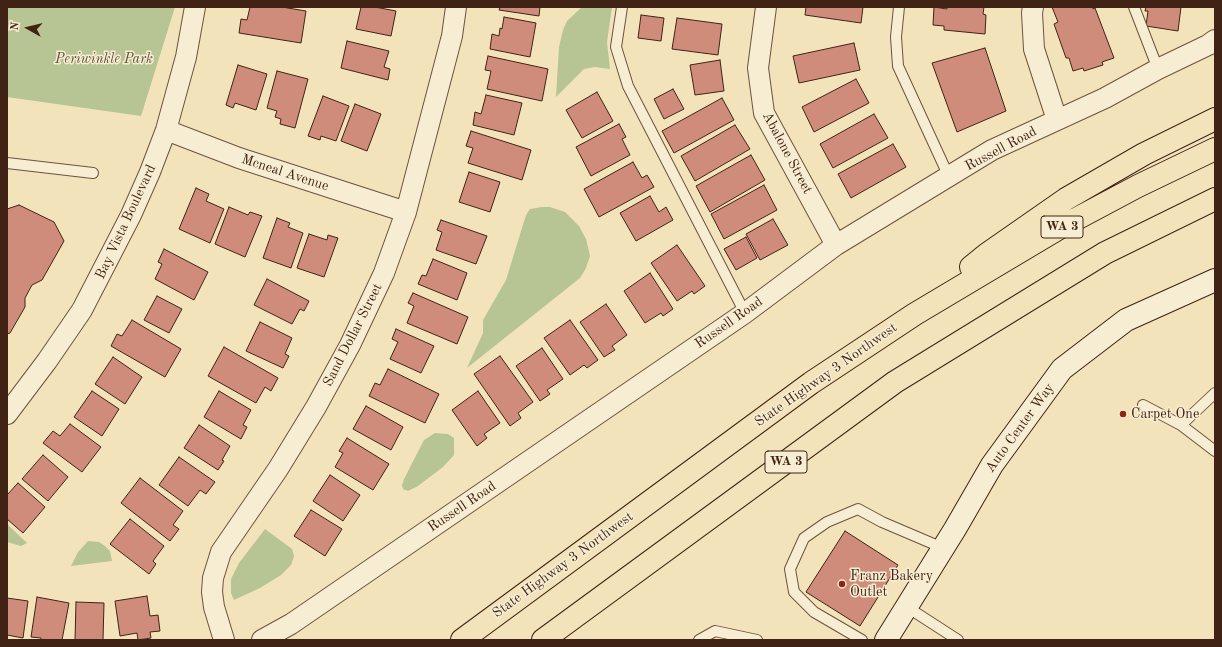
<!DOCTYPE html>
<html>
<head>
<meta charset="utf-8">
<style>
	body { margin:0 }
	#map { position:relative; width:1222px; height:647px; overflow:hidden; background:#f3e3ba; font-family:"Old Standard TT",serif }
	canvas { display:block }
	.frame { position:absolute; inset:0; border:8px solid #402314; pointer-events:none }
	.north { position:absolute; left:8px; top:8px; width:40px; height:40px; -webkit-text-stroke:3px #f7edd2; paint-order:stroke; rotate:278deg; font-size:11px; font-weight:700; line-height:16px; text-align:center; color:#402314 }
	.north::after { content:''; display:block; margin:auto; width:14px; height:18px; background:#402314; clip-path:polygon(50% 0,100% 100%,50% 72%,0 100%) }
</style>
</head>
<body>
<div id="map">
<canvas width="1222" height="647"></canvas>
<div class="frame"></div>
<div class="north">N</div>
</div>
<script>
const g = document.querySelector('canvas').getContext('2d');
g.lineJoin = 'round';
function fill(path, color) {
  g.fillStyle = color;
  g.fill(path, 'evenodd');
}
function toPath(rows) {
  const path = new Path2D();
  for (const r of rows) {
    path.moveTo(r[0], r[1]);
    for (let i = 2; i < r.length; i += 2) path.lineTo(r[i], r[i + 1]);
  }
  return path;
}
function strokePath(path, color, width, dash) {
  g.strokeStyle = color;
  g.lineWidth = width;
  g.lineCap = dash ? 'butt' : 'round';
  g.setLineDash(dash || []);
  g.stroke(path);
}
function drawText(font, color, halo, rows, align = 'center') {
  g.font = font + ' "Old Standard TT",serif';
  g.lineWidth = 3;
  g.setLineDash([]);
  g.textBaseline = 'middle';
  g.strokeStyle = halo;
  g.fillStyle = color;
  for (const [text, x, y, turn = 0] of rows) {
    g.save();
    g.translate(x, y);
    g.rotate((+turn || 0) * Math.PI / 180);
    g.textAlign = isNaN(turn) ? turn : align;
    if (halo) g.strokeText(text, 0, 0);
    g.fillText(text, 0, 0);
    g.restore();
  }
}
fill(toPath([
	[7,7,175,7,141,116,7,97],
	[582,7,612,7,607,42,610,69,595,67,584,69,556,97,559,47,563,30,567,21],
	[542,207,550,207,565,212,579,226,586,239,590,256,586,268,580,278,467,368,483,333,483,320,506,280,526,215,530,209],
	[435,433,448,434,454,438,454,455,443,467,418,486,408,491,403,489,402,485,404,479,424,440],
	[7,524,27,543,21,546,7,542],
	[265,529,292,549,294,556,291,565,281,575,260,588,234,600,231,593,231,579,239,563],
	[88,541,99,542,105,546,110,551,112,561,71,566,78,552]
]), '#b6c593');
const building = toPath([
	[250,7,282,7,306,11,301,43,239,33,241,19,247,20,250,7],
	[361,7,375,7,396,11,391,36,356,29,361,7],
	[500,7,540,7,539,16,499,10,500,7],
	[806,7,863,7,861,23,805,15,806,7],
	[934,7,947,9,947,7,984,7,983,14,986,15,985,34,944,30,944,26,933,25,934,7],
	[1052,7,1093,7,1093,9,1095,8,1114,58,1102,62,1103,65,1084,71,1083,68,1073,71,1069,58,1066,58,1054,24,1058,22,1052,7],
	[1146,7,1181,7,1178,31,1146,26,1148,11,1145,11,1146,7],
	[641,15,664,18,661,41,638,38,641,15],
	[504,17,536,23,530,57,490,49,492,34,499,36,500,28,502,29,504,17],
	[677,18,722,24,718,55,672,49,677,18],
	[347,41,389,51,384,67,390,69,388,80,341,68,347,41],
	[854,43,860,70,799,83,793,56,854,43],
	[985,48,1006,111,957,132,932,63,985,48],
	[488,56,548,69,542,101,487,89,491,71,485,70,488,56],
	[720,60,724,91,695,95,690,65,720,60],
	[238,65,267,74,256,110,235,103,233,108,226,105,238,65],
	[277,71,308,79,295,128,280,124,281,119,275,117,277,111,267,108,277,71],
	[856,79,869,103,814,132,802,107,856,79],
	[673,89,684,109,664,119,654,99,673,89],
	[597,92,613,121,582,138,566,110,597,92],
	[486,95,522,103,514,135,473,125,475,112,481,114,486,95],
	[323,96,349,106,336,141,321,136,320,140,308,136,323,96],
	[722,98,734,120,674,153,662,131,722,98],
	[355,104,381,114,367,151,341,141,355,104],
	[874,114,888,138,833,168,820,144,874,114],
	[619,124,626,137,622,139,630,155,591,176,576,147,619,124],
	[735,125,750,149,695,181,681,156,735,125],
	[471,131,531,150,522,180,468,163,473,148,466,146,471,131],
	[893,144,906,167,851,198,838,174,893,144],
	[751,155,765,180,710,212,696,186,751,155],
	[633,162,642,178,647,175,654,187,599,217,584,189,633,162],
	[469,172,500,182,490,212,459,202,469,172],
	[764,185,777,210,724,239,711,214,764,185],
	[196,188,209,194,206,201,224,209,210,243,179,229,196,188],
	[650,196,659,212,666,207,673,220,636,241,620,213,650,196],
	[19,205,54,222,64,241,42,280,32,285,25,298,25,307,10,333,7,334,7,209,19,205],
	[229,207,248,215,250,212,262,216,245,257,215,244,229,207],
	[277,218,290,223,288,227,303,233,291,268,263,258,277,218],
	[773,219,788,245,760,260,746,234,773,219],
	[441,220,487,236,476,264,436,250,442,232,437,230,441,220],
	[309,234,327,240,328,235,338,238,324,277,297,268,309,234],
	[746,237,757,258,736,270,724,249,746,237],
	[677,245,705,286,694,294,692,291,677,301,651,263,677,245],
	[164,249,208,272,194,300,155,279,162,264,158,262,164,249],
	[433,259,467,273,457,300,418,284,422,275,426,276,433,259],
	[650,273,673,309,663,316,661,313,645,323,624,291,650,273],
	[267,279,309,301,304,311,300,309,292,324,254,305,267,279],
	[413,293,468,317,457,344,407,323,414,306,408,303,413,293],
	[157,296,182,309,169,333,144,320,157,296],
	[606,304,627,335,612,346,615,350,604,357,580,322,606,304],
	[132,320,181,349,165,377,111,346,117,334,122,336,132,320],
	[570,320,598,360,587,368,584,365,570,375,544,338,570,320],
	[260,322,292,338,285,354,289,356,283,368,246,351,260,322],
	[396,329,434,346,421,373,390,359,398,342,392,339,396,329],
	[224,347,278,378,271,391,265,387,256,403,208,376,224,347],
	[542,348,563,379,547,390,550,394,540,401,516,366,542,348],
	[500,356,533,402,518,413,521,418,510,426,474,374,500,356],
	[113,357,142,377,125,404,95,384,113,357],
	[388,369,439,394,425,423,369,396,375,383,380,385,388,369],
	[92,391,119,409,102,436,74,417,92,391],
	[219,391,251,410,243,425,247,427,241,439,204,417,219,391],
	[478,391,500,423,484,434,487,438,477,446,452,410,478,391],
	[366,406,403,427,391,450,353,429,366,406],
	[70,424,101,447,82,472,43,443,53,431,60,436,70,424],
	[199,425,230,446,222,460,224,461,218,470,184,448,199,425],
	[347,438,389,464,373,490,335,467,343,453,339,451,347,438],
	[43,455,68,477,48,501,22,479,43,455],
	[179,457,215,482,206,494,200,490,188,506,159,485,179,457],
	[330,475,360,495,343,521,313,501,330,475],
	[140,478,183,511,173,525,179,529,170,541,121,503,140,478],
	[18,483,45,507,23,533,7,519,7,495,18,483],
	[311,510,342,529,325,556,294,536,311,510],
	[130,519,164,546,153,561,156,564,149,574,110,544,130,519],
	[845,531,898,565,860,626,806,592,845,531],
	[147,596,150,616,158,615,160,631,150,632,151,638,138,640,137,633,120,636,115,601,147,596],
	[37,597,69,603,62,640,41,640,41,638,31,637,37,597],
	[7,598,28,601,23,638,7,635,7,598],
	[76,602,104,603,103,640,75,640,76,602]
]);
fill(building, '#cf8c7b');
strokePath(building, '#402314', 1);
const lane = toPath([
	[622,7,616,47,628,86,745,313],
	[899,7,896,37,898,66,949,177],
	[1134,7,1158,69],
	[7,163,93,173],
	[1215,393,1181,425,1215,451],
	[1143,405,1181,425],
	[907,607,958,640],
	[699,640,715,631,757,640],
	[862,640,814,612,794,592,790,569,804,538,827,522,858,509,882,522,943,548]
]);
const street = toPath([
	[766,7,758,68,764,113,836,245],
	[1033,7,1032,13,1034,49,1057,120],
	[166,130,239,158,406,212],
	[7,414,47,361,82,310,131,215,150,172,166,130,186,57,195,7],
	[224,640,214,607,212,592,213,578,221,552,278,469,316,407,350,345,384,273,406,212,452,36,456,7],
	[262,640,291,624,745,313,836,245,992,150,1105,98,1158,69,1208,45,1215,40]
]);
const secondary = toPath([
	[886,640,955,529,992,465,1062,369,1126,320,1215,280]
]);
const highway = toPath([
	[971,267,987,254,1066,199,1144,154,1215,119],
	[462,640,811,383,915,314,1061,227,1138,186,1215,149],
	[543,640,895,382,1105,253,1215,199]
]);
strokePath(lane, '#6d533e', 12);
strokePath(street, '#6d533e', 22);
strokePath(secondary, '#402314', 24);
strokePath(highway, '#402314', 24);
strokePath(lane, '#f7edd2', 10);
strokePath(street, '#f7edd2', 20);
strokePath(secondary, '#f7edd2', 22);
strokePath(highway, '#f3e3ba', 22);
for (const [x, y, r, color] of [
	[1123,414,4,"#8f2418"],
	[842,584,4,"#8f2418"]
]) {
  const dot = new Path2D();
  dot.arc(x, y, r, 0, 2 * Math.PI);
  g.fillStyle = color;
  g.fill(dot);
  strokePath(dot, '#f7edd2', 1.5);
}
for (const [x, y, w] of [
	[1062,227,42],
	[786,462,42]
]) {
  const box = new Path2D();
  box.roundRect(x - w / 2, y - 11, w, 22, 3);
  g.fillStyle = '#f7edd2';
  g.fill(box);
  strokePath(box, '#402314', 1);
}
drawText('bold 13px', '#402314', null, [
	["WA 3",1062,227],
	["WA 3",786,462]
]);
drawText('italic 14px', '#5e4c34', '#f7edd2', [
	["Periwinkle Park",104,59]
]);
drawText('14px', '#402314', '#f7edd2', [
	["Russell Road",1001,149,-28],
	["Abalone Street",787,153,62],
	["Mcneal Avenue",285,173,18],
	["Bay Vista Boulevard",126,222,-65],
	["Russell Road",729,323,-35],
	["Sand Dollar Street",353,335,-63],
	["State Highway 3 Northwest",826,375,-35],
	["Auto Center Way",1020,428,-54],
	["Russell Road",462,507,-34],
	["State Highway 3 Northwest",563,565,-36]
]);
drawText('14px', '#402314', '#f7edd2', [
	["Carpet One",1131,414],
	["Franz Bakery",850,576],
	["Outlet",850,592]
], 'left');
</script>
</body>
</html>
